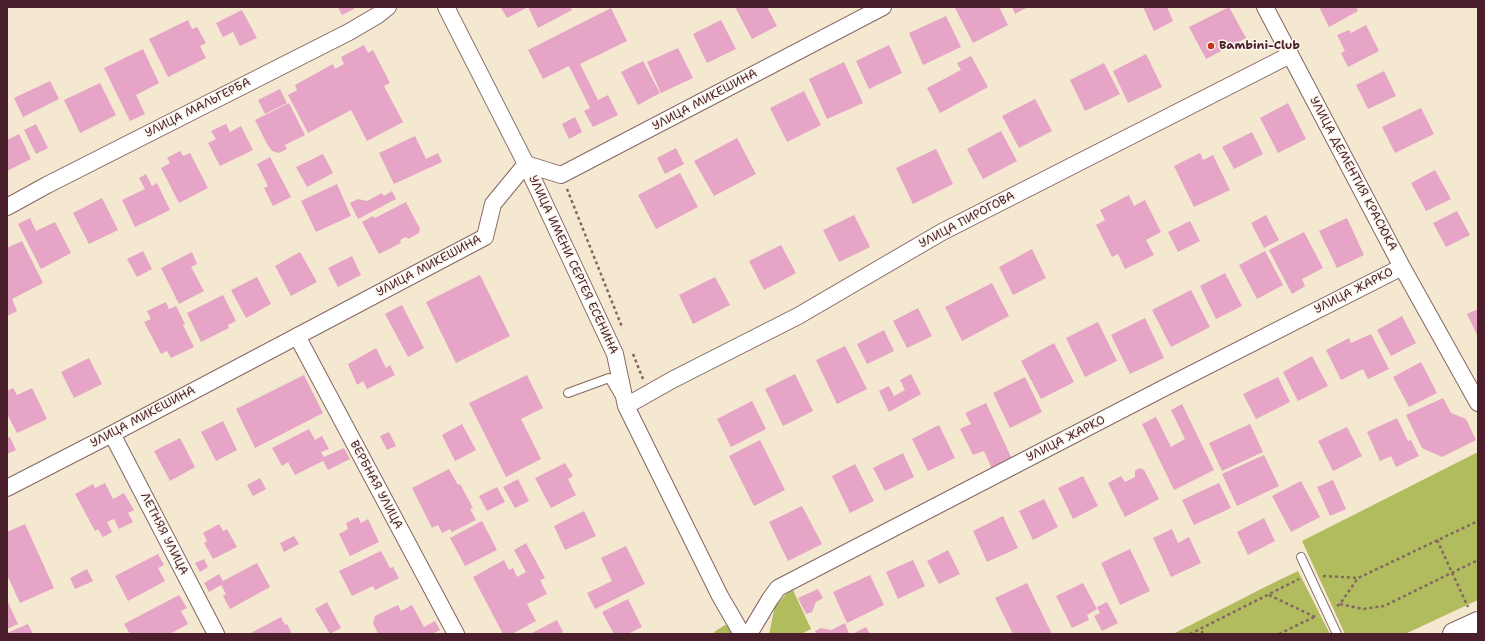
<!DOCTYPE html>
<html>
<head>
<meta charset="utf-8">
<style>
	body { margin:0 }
	#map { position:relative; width:1485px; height:641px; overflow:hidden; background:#f4e8d0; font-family:"Shantell Sans",sans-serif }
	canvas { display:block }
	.frame { position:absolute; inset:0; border:8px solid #4a1f2b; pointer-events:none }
</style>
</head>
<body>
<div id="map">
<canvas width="1485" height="641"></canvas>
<div class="frame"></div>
</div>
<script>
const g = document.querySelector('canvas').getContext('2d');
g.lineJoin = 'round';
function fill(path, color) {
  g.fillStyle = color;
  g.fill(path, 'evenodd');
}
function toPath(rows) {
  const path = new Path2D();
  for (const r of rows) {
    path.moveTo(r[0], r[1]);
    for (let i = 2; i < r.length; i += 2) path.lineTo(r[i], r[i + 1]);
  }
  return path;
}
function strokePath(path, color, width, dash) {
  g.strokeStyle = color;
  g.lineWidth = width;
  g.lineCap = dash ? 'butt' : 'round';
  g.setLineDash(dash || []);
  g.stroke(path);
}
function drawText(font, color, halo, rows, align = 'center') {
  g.font = font + ' "Shantell Sans",sans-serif';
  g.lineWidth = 3;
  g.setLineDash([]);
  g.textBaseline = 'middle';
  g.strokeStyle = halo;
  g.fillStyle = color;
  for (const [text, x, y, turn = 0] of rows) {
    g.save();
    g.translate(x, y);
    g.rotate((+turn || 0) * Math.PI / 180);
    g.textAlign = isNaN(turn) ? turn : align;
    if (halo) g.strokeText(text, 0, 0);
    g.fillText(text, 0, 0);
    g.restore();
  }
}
fill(toPath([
	[1478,452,1478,600,1405,634,1345,634,1302,541],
	[1298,571,1330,634,1173,634,1269,585],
	[792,588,811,629,801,634,769,634,775,606],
	[725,625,737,629,740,634,714,634,714,632]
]), '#b0bc5d');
fill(toPath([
	[338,7,353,7,354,9,342,15],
	[503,7,570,7,572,10,538,28,528,7,507,18,501,8],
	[735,7,767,7,777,26,752,39],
	[958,7,999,7,1008,25,973,43,955,8],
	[1012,7,1028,7,1015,14],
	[1143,7,1167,7,1173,21,1154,31],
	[1229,7,1246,38,1206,59,1189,27],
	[1319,7,1356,7,1358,11,1329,27],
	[611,8,627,41,580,64,598,100,608,95,618,115,593,127,584,111,590,108,569,66,543,79,528,50],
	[242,10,257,38,240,46,233,32,223,37,216,23],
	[946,16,961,47,923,65,909,33],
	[188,20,192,29,197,27,206,43,200,46,206,58,168,77,149,39],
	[721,20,736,49,707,63,693,34],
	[1366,25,1379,51,1348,67,1341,53,1345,51,1337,35,1349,30,1351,33],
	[364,45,368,53,373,50,390,83,384,86,403,122,367,141,351,110,308,133,288,95,297,90,295,85,333,64,335,69,344,64,341,57],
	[889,45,902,73,869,89,856,61],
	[678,48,693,78,661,93,647,62],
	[143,49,159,83,136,95,145,114,130,121,104,68],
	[1146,54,1162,87,1128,103,1113,71],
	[971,56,988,87,940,113,927,88,961,70,957,63],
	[643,61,660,93,638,105,621,72],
	[844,62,863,103,827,119,809,79],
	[1104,63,1120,94,1085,111,1070,80],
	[1384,71,1396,96,1368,109,1356,85],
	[50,81,59,99,23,117,14,98],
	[100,83,116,115,80,133,64,100],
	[280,89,287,103,265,114,258,100],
	[804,91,821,125,787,142,770,108],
	[1035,99,1052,131,1019,148,1002,116],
	[289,103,305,135,285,145,287,149,279,153,272,151,267,144,255,120],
	[1288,103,1306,139,1278,153,1260,118],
	[1421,108,1434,134,1395,153,1382,127],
	[575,117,582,132,569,139,562,124],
	[36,124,48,148,36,154,24,130],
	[226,124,230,132,241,126,253,150,220,166,208,143,216,139,211,131],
	[1001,131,1017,161,983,179,967,149],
	[1252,132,1263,154,1234,169,1222,147],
	[19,134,31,159,7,171,7,140],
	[415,136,426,159,438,153,442,162,394,184,379,153],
	[737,138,756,174,714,196,694,161],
	[676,148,684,164,665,174,657,158],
	[936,149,953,184,913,204,896,168],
	[180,151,183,156,190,153,208,188,179,203,161,168,170,163,167,158],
	[1200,153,1203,160,1213,155,1230,190,1194,207,1174,166],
	[323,154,333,173,307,187,296,167],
	[270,157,291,197,273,206,264,188,268,186,257,164],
	[1435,170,1451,199,1426,211,1411,183],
	[680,173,698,207,656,229,638,195],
	[146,174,152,186,157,183,170,210,135,227,122,200,145,189,139,178],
	[337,184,351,216,316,232,301,201],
	[392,191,396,199,358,219,350,203,358,199,367,201,382,193,384,196],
	[1129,195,1134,206,1145,200,1161,232,1146,240,1154,255,1125,269,1118,254,1112,257,1096,225,1105,220,1100,210],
	[102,198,118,230,89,244,73,213],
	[406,202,420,229,419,233,408,239,406,237,400,240,401,243,379,254,362,222,373,216,375,218],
	[1457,211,1470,235,1446,247,1433,223],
	[854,215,870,247,839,262,823,230],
	[1266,215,1279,240,1264,248,1251,223],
	[30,218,36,231,55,222,71,253,41,269,18,224],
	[1347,218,1364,255,1337,268,1319,231],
	[1190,221,1200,241,1178,252,1168,232],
	[1304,232,1323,268,1302,279,1305,286,1292,294,1269,250],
	[22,241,43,283,12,299,17,311,7,316,7,248],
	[781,245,796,273,764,290,749,261],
	[1032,249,1046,278,1013,295,999,267],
	[143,251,152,269,137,277,127,259],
	[1265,251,1283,285,1257,299,1239,265],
	[192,252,197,264,191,267,204,291,179,304,161,268],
	[300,252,317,282,291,296,275,266],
	[352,256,361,275,338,287,328,268],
	[1225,273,1242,306,1216,319,1200,286],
	[480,275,510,336,456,363,426,302],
	[257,277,271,304,246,318,231,290],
	[715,277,730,305,693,324,679,295],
	[992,283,1009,316,962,341,945,307],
	[1191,290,1210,327,1171,347,1152,310],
	[223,295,236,321,228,325,229,328,201,342,187,313],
	[166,302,169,309,176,306,185,324,183,325,194,347,171,358,167,351,161,354,144,322,151,319,147,311],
	[402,305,424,348,408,357,385,314],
	[918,308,932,336,907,348,893,321],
	[1478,309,1478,337,1467,314],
	[1402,316,1416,343,1391,356,1377,330],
	[1145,318,1164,358,1130,374,1111,335],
	[1098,322,1117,361,1085,377,1066,338],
	[884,330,894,351,867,364,857,344],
	[1371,334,1389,369,1368,379,1363,369,1341,380,1326,350,1349,338,1351,343],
	[1054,343,1074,382,1041,399,1021,361],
	[845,346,867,389,837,404,816,360],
	[376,348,386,368,390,365,395,375,367,389,363,381,357,385,348,364],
	[1312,356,1328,386,1298,401,1283,372],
	[89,358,102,384,74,398,61,372],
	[1421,362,1437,393,1409,407,1393,377],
	[795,374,813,411,783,426,765,389],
	[911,374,921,394,889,412,879,391,889,386,894,396,905,390,900,380],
	[304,375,323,413,255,448,236,409],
	[527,375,543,408,521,419,541,459,506,477,469,403],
	[1025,377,1042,412,1010,428,993,393],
	[1278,377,1290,402,1256,419,1243,394],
	[13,388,17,395,32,388,47,419,17,433,7,414,7,391],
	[1443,398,1451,413,1466,419,1476,440,1442,457,1422,448,1406,415],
	[752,401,766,429,731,447,717,419],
	[986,403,1012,459,992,469,984,451,973,455,960,429,971,424,965,413],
	[1182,404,1214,470,1174,490,1142,424,1156,417,1171,447,1185,439,1171,410],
	[1397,418,1408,441,1411,440,1419,456,1396,467,1391,456,1380,461,1367,432],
	[223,421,237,450,216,461,201,432],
	[462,424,476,450,455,461,442,435],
	[1250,424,1263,452,1222,471,1209,443],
	[939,425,955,458,928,471,912,439],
	[1347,427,1362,456,1333,471,1318,441],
	[309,429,315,440,322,436,329,449,321,452,324,457,344,448,350,459,328,470,323,461,295,475,288,462,282,466,272,448],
	[389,432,396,446,387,450,380,436],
	[10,437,16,450,7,454,7,438],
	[180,438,195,467,170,481,154,451],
	[760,440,785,490,754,506,729,456],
	[903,453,914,477,885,491,873,468],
	[1264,455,1279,486,1237,506,1222,474],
	[565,463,573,476,568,479,576,495,551,508,535,478],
	[855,464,874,501,850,513,832,476],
	[1139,468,1144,470,1159,499,1125,517,1108,483,1121,476,1125,482,1135,477,1135,471],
	[449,469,458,485,460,484,473,508,470,509,476,520,452,532,450,529,442,533,438,525,432,528,412,488],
	[1083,476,1098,506,1073,519,1058,488],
	[260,478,266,489,253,496,247,485],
	[518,479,529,501,515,508,503,487],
	[1333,480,1346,509,1330,516,1317,487],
	[1301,481,1320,517,1291,532,1272,496],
	[105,483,113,499,124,493,134,510,128,513,133,522,119,529,114,519,107,522,112,532,103,537,98,529,95,531,75,494,93,484,95,488],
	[1219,483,1231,508,1194,525,1182,500],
	[497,487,505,502,487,511,479,496],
	[1044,499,1058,527,1033,540,1019,511],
	[802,506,822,544,788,561,769,522],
	[584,511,596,536,565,550,554,526],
	[1003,516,1018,548,987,562,973,531],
	[358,517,361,523,368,519,379,542,350,556,339,534,348,529,346,523],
	[1264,518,1275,541,1248,555,1237,532],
	[482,521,497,550,465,566,450,538],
	[25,524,54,588,20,603,7,575,7,532],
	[219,524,223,531,227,529,237,547,213,559,204,543,207,541,203,533],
	[1172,529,1178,543,1189,537,1201,563,1171,577,1153,538],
	[294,536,299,544,284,552,280,543],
	[526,543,545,578,540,580,547,594,527,604,536,621,512,634,503,634,473,577,504,560,509,570,513,568,517,577,526,572,514,550],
	[626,546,645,584,595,609,587,593,612,581,601,558],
	[1130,549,1150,591,1120,605,1101,563],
	[948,550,960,574,939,584,927,561],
	[381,551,390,568,393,567,399,578,375,590,373,586,352,596,339,571],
	[158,554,164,565,158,568,165,581,128,601,115,576],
	[204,559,208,567,200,572,195,563],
	[913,560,925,586,898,599,886,572],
	[257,563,270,587,230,609,223,596,226,594,221,585,209,592,204,583,219,574,223,581],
	[87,569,93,581,75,589,70,578],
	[870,575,884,605,847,623,833,592],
	[1027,583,1052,634,1013,634,995,598],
	[1083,583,1097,609,1087,615,1089,620,1072,628,1056,596],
	[818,589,823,598,816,602,812,612,806,614,798,598],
	[179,595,187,608,181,611,188,624,170,634,130,634,124,624],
	[628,599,642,627,628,634,614,634,602,612],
	[7,600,18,624,7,629],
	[327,602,341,628,330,634,315,609],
	[1107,602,1118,623,1102,631,1094,616,1100,613,1097,607],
	[398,605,401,611,412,605,424,627,435,621,440,630,432,634,378,634,373,623,375,616],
	[281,617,285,625,287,624,292,634,249,634],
	[557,620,563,632,559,634,530,634],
	[845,623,849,634,816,634,815,631,821,628,831,630],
	[28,624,33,634,7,634,7,633],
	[866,627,870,634,852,634]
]), '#e6a4c6');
const lane = toPath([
	[568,393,609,378,619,395],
	[1301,557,1337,634]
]);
const street = toPath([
	[446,7,526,164,615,354,626,406,720,596,742,634],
	[1265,7,1402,267,1478,403],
	[526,164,561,175,883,7],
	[7,207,47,185,349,32,378,15,388,7],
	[297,336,456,634],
	[626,406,672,380,798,316,942,232,1290,55],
	[112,434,216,634],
	[7,488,112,434,485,237,493,204,526,164],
	[749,634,770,599,778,588,1162,389,1402,267]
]);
const secondary = toPath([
	[1454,634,1478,623]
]);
strokePath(lane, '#866565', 10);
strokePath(street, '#866565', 18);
strokePath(secondary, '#866565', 24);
strokePath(toPath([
	[567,189,622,327],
	[633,354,643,379],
	[1437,540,1468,607],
	[1323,576,1358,578],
	[1269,595,1315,617],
	[1340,604,1363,609,1384,606,1478,560],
	[1337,606,1340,604,1358,578,1478,521],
	[1190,634,1299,579],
	[1202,634,1203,628],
	[1279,634,1316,616]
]), '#866565', 2.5, [3, 3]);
strokePath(lane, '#fff', 8);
strokePath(street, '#fff', 16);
strokePath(secondary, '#fff', 22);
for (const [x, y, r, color] of [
	[1211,46,4,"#c8321e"]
]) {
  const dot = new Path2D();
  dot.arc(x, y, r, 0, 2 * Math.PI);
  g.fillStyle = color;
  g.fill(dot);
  strokePath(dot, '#fbf7ec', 1.5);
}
drawText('bold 12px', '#4a1f2b', '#fbf7ec', [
	["Bambini-Club",1219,46]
], 'left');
drawText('12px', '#4a1f2b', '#fbf7ec', [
	["УЛИЦА МИКЕШИНА",705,100,-28],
	["УЛИЦА МАЛЬГЕРБА",198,108,-27],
	["УЛИЦА ДЕМЕНТИЯ КРАСЮКА",1353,174,62],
	["УЛИЦА ПИРОГОВА",967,220,-28],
	["УЛИЦА ИМЕНИ СЕРГЕЯ ЕСЕНИНА",573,265,65],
	["УЛИЦА МИКЕШИНА",429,266,-28],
	["УЛИЦА ЖАРКО",1354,291,-27],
	["УЛИЦА МИКЕШИНА",143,417,-28],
	["УЛИЦА ЖАРКО",1066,439,-27],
	["ВЕРБНАЯ УЛИЦА",376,485,62],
	["ЛЕТНЯЯ УЛИЦА",164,534,63]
]);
</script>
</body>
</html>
